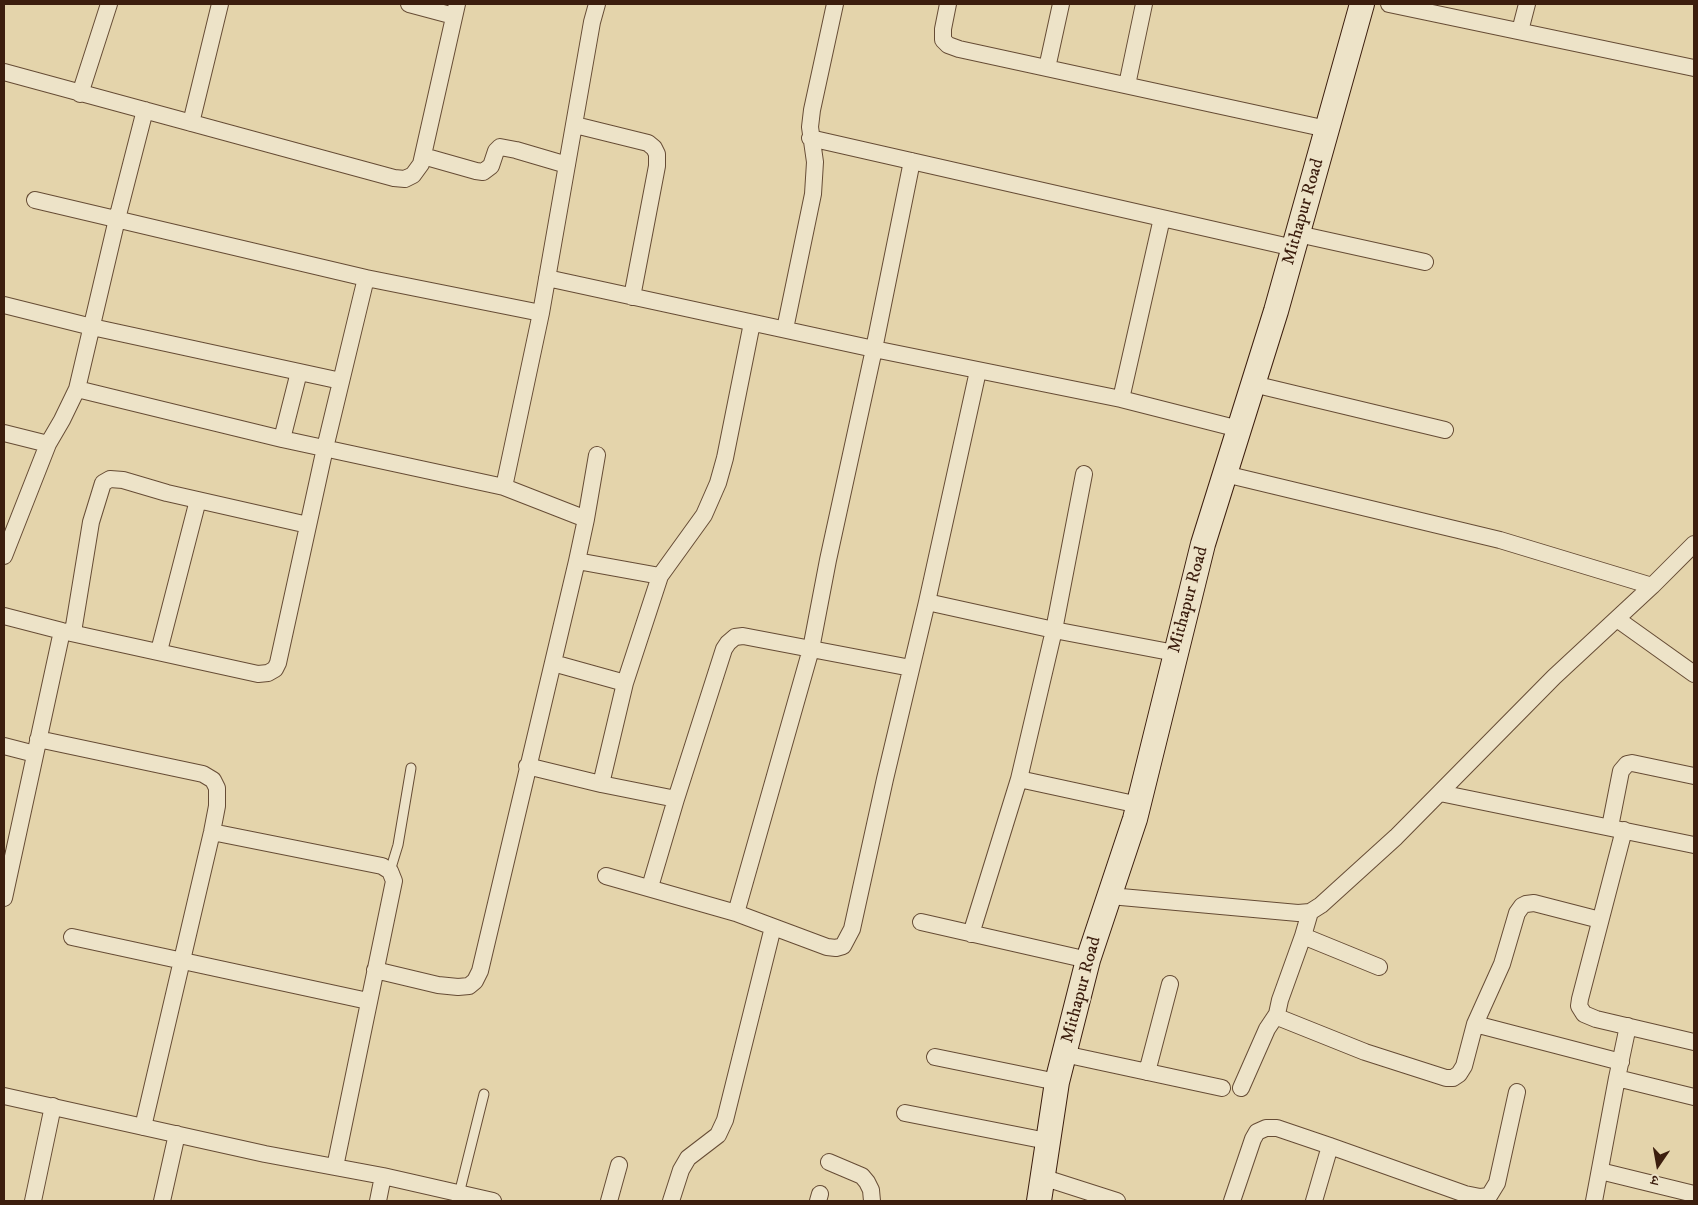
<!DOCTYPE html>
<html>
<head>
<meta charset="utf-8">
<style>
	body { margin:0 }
	#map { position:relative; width:1698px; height:1205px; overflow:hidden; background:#e4d4ab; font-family:"IM FELL DW Pica","Noto Serif Devanagari",serif }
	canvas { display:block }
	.frame { position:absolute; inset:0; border:5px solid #3c1e0e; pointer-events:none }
	.north { position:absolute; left:1633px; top:1140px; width:50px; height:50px; -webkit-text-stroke:4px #ede3c8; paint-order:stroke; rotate:192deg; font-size:14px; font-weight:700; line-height:20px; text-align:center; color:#3c1e0e }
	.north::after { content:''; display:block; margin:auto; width:18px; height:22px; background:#3c1e0e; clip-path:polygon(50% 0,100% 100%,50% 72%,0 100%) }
</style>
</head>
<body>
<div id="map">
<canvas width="1698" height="1205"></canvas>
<div class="frame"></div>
<div class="north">उ</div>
</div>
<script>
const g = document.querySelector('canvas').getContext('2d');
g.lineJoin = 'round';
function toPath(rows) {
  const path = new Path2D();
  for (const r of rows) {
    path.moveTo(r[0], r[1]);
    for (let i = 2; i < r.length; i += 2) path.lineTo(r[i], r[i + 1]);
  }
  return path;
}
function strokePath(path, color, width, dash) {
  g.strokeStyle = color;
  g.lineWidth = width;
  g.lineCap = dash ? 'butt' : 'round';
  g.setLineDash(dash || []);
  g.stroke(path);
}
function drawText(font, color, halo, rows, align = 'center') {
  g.font = font + ' "IM FELL DW Pica",serif';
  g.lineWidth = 4;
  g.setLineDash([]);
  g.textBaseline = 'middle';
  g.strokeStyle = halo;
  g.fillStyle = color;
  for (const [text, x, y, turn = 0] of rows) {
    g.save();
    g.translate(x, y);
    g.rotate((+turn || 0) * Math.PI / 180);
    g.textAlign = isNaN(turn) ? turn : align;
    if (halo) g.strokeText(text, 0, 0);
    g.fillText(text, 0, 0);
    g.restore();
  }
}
const lane = toPath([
	[390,871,398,845,411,768],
	[459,1194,484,1094]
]);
const street = toPath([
	[409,4,454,16],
	[948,4,943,29,943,40,948,45,959,49,1327,129],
	[1389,4,1694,68],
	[1520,31,1527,4],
	[1047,68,1061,4],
	[4,72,394,178,405,179,413,175,421,164,457,4],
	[1127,85,1144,4],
	[80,94,109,4],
	[191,123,220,4],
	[575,125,648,143,654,148,657,154,657,166,632,297],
	[810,138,1294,248],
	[423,156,476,171,483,172,491,166,496,151,500,147,516,150,567,165],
	[35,200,366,278,541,313],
	[1298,234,1425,262],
	[547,278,874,349,1121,399,1239,429],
	[4,305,92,327,341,381],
	[785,329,813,194,815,162,810,127,812,110,835,4],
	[1253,384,1445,430],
	[77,389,282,439,504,487,586,519],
	[1121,399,1162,218],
	[4,433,48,444],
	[282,439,299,372],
	[1225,474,1500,540,1652,586],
	[504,487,541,313,592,22,597,4],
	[4,556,48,444,62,420,77,389,117,219,145,110],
	[577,561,660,576],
	[927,602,1054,630,1175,653],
	[4,616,62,631,258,674,268,673,275,669,278,663,325,448,366,278],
	[1617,619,1694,674],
	[73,632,91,522,103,483,110,479,123,480,167,493,308,525],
	[159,651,198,500],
	[553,663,625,683],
	[38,739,203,774,213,780,217,788,217,806,212,832,143,1127],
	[4,746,35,754],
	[527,766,601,784,625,683,660,576,704,515,718,483,725,458,752,323],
	[1019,779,1054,630,1084,474],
	[601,784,676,799],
	[1440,793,1694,845],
	[1610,827,1621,771,1627,764,1632,763,1694,776],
	[1624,830,1580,999,1579,1006,1584,1014,1596,1019,1694,1042],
	[212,832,382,866,390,871,394,881,335,1167],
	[606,876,736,913,827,947,836,948,843,946,852,929,885,779,927,602,978,371],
	[650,887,676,799,724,649,728,643,735,637,743,636,911,668],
	[1110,896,1298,913,1310,912,1321,905,1396,837,1554,677,1652,586,1694,544],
	[4,898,62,631],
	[1310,912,1303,936,1280,1000,1277,1014,1280,1018,1365,1052,1446,1078,1453,1078,1459,1074,1464,1066,1475,1024,1502,964,1517,913,1522,906,1526,904,1534,903,1600,920],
	[736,913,811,649,828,560,874,349,912,161],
	[921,922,1088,960],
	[971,934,1019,779,1139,805],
	[1303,936,1379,967],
	[72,937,368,1001],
	[375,970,438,985,458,987,469,986,475,981,480,971,577,561,586,519,597,455],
	[1475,1024,1621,1062],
	[1064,1054,1222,1088],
	[935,1057,1057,1082],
	[1147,1072,1170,984],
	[1617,1078,1694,1097],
	[1241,1088,1267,1029,1277,1014],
	[4,1096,265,1154,383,1176,493,1201],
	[905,1113,1047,1141],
	[829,1162,862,1176,867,1182,871,1190,872,1201],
	[1600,1171,1694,1194],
	[1042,1177,1117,1201],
	[33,1201,53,1106],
	[162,1201,177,1134],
	[378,1201,383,1176],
	[609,1201,619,1165],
	[671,1201,681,1170,688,1158,718,1135,725,1120,773,927],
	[818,1201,820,1194],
	[1232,1201,1253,1139,1257,1132,1266,1128,1277,1128,1330,1146,1465,1194,1480,1197,1489,1196,1497,1183,1517,1092],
	[1314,1201,1330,1146],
	[1594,1201,1617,1078,1628,1026]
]);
const secondary = toPath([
	[1039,1201,1057,1082,1088,960,1135,819,1203,544,1276,311,1362,4]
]);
strokePath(lane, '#664c35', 11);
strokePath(street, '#664c35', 18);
strokePath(secondary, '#3c1e0e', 26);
strokePath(lane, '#ede3c8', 9);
strokePath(street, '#ede3c8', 16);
strokePath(secondary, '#ede3c8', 24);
drawText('18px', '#3c1e0e', '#ede3c8', [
	["Mithapur Road",1304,212,-74],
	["Mithapur Road",1189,600,-75],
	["Mithapur Road",1082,990,-75]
]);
</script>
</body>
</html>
